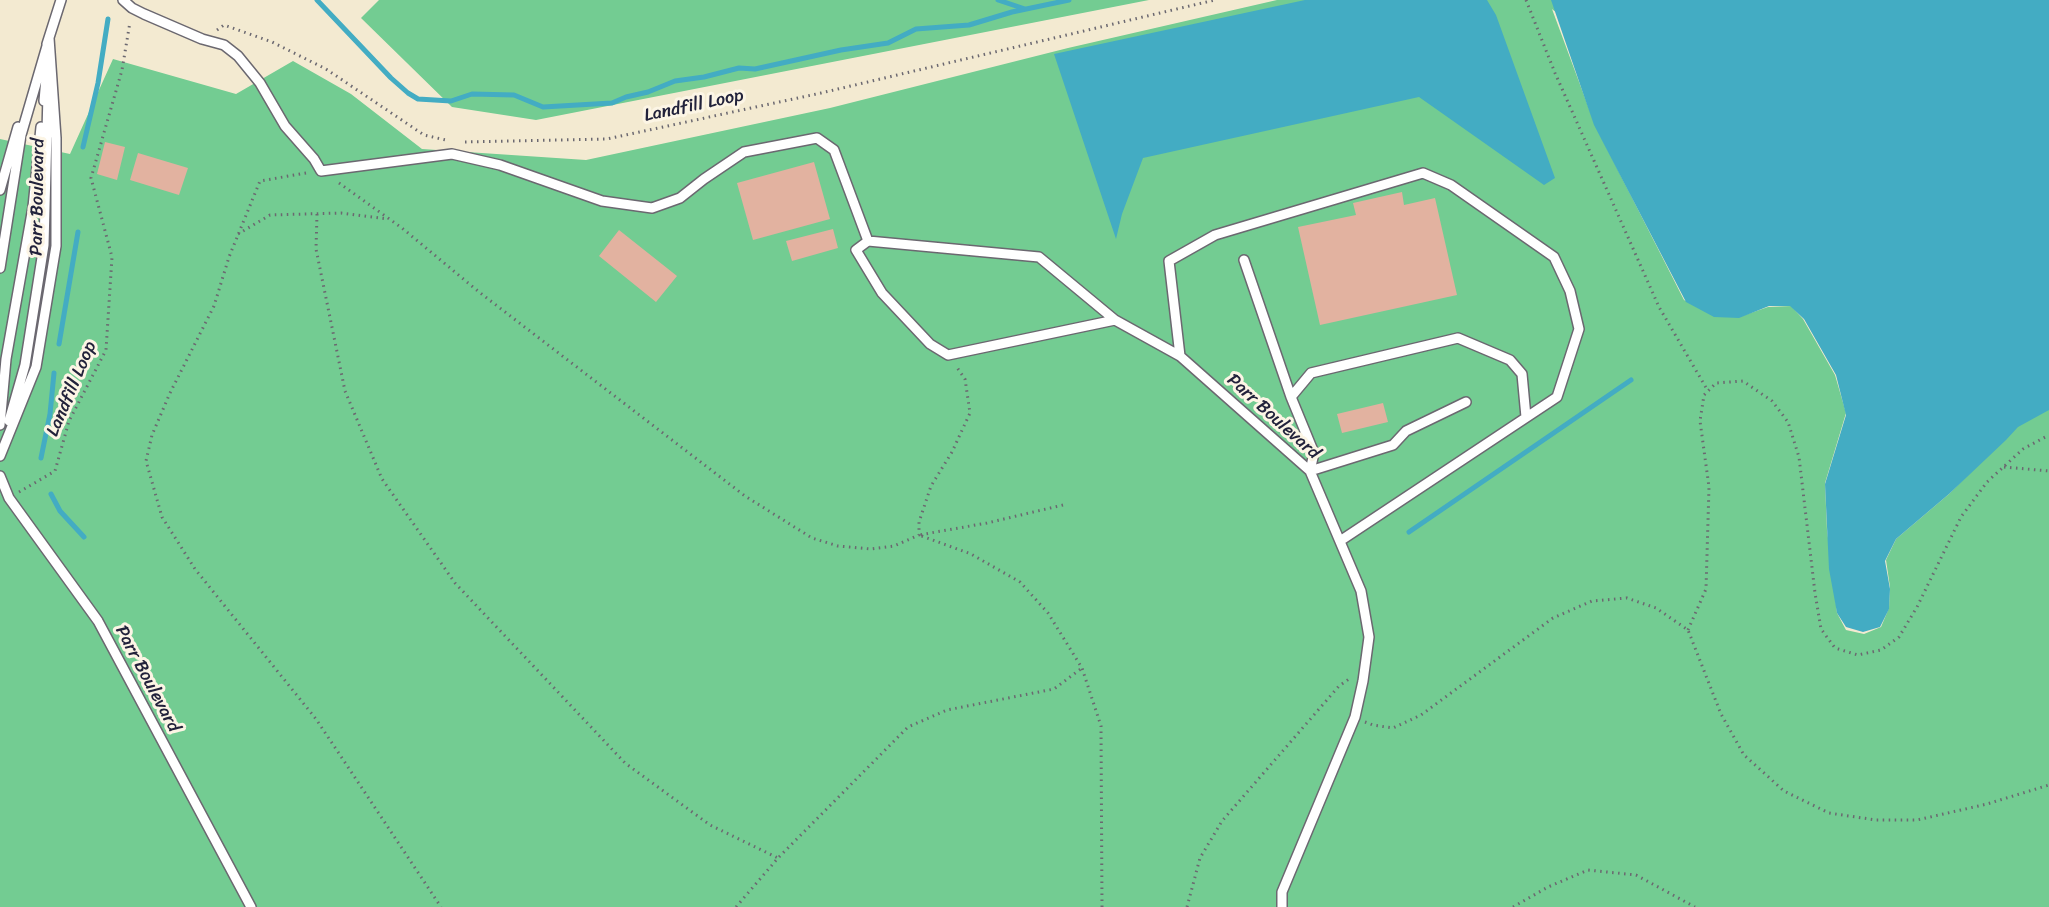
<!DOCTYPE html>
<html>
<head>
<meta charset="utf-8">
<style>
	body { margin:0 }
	canvas { display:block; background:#f3ead1 }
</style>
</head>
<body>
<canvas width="2049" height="907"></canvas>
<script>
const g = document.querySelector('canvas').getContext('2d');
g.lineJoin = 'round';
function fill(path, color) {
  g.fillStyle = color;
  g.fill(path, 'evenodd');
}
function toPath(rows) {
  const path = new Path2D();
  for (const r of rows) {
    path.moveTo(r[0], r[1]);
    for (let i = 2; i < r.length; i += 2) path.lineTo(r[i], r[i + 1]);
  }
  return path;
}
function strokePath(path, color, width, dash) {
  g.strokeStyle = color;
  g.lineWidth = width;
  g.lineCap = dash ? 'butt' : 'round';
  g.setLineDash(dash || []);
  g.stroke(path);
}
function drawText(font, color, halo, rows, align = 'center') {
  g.font = font + ' Sriracha,sans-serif';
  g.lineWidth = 6;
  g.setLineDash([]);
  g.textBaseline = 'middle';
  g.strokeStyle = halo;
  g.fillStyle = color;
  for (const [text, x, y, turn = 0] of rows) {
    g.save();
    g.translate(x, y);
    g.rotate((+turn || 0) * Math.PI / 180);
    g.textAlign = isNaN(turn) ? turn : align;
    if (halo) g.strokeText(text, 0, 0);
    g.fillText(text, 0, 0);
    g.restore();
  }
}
fill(toPath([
	[379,0,1149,0,536,120,452,107,361,18],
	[1277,0,2049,0,1568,22,1552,9,1595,125,1684,300,1714,315,1739,317,1768,307,1791,306,1803,319,1835,375,1846,413,1825,483,1827,530,1837,613,1846,630,1864,634,1881,627,1889,608,1890,587,1886,560,1896,539,1949,494,2020,423,2049,409,2049,907,0,907,0,139,70,154,113,59,236,94,293,61,351,94,422,149,586,160,830,108,1068,48]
]), '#73cc92');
fill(toPath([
	[1305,0,1487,0,1496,15,1555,178,1544,185,1419,97,1143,158,1122,214,1116,239,1054,54],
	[1551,0,2049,0,2049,410,2018,427,2006,440,1949,494,1896,539,1885,561,1890,589,1889,609,1880,627,1863,632,1846,627,1837,613,1829,569,1825,484,1846,415,1836,375,1804,319,1790,306,1769,306,1739,318,1714,317,1686,302,1594,125]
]), '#43acc3');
strokePath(toPath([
	[317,0,391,78,408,93,418,99,451,101,472,94,514,95,543,107,612,103,626,97,648,92,675,81,704,77,739,68,755,69,841,50,888,43,916,29,969,25,1012,12,1069,0],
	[998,0,1025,9],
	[83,147,98,83,108,19],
	[59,344,78,232],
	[41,458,50,414,54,373],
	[51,494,60,511,84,537],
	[1409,532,1631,380]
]), '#43acc3', 5);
fill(toPath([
	[105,142,125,147,117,180,97,174],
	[138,153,188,168,179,195,130,180],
	[814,162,830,219,753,240,737,183],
	[1402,192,1404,205,1435,198,1457,295,1320,325,1298,227,1356,215,1353,203],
	[833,229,838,248,792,261,786,241],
	[619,230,677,276,656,302,599,256],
	[1383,403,1388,422,1342,433,1337,414]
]), '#e2b2a0');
const service = toPath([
	[123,0,132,8,144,14,202,39,224,45,238,56,260,83,285,126,314,159,321,171,452,154,500,165,602,201,652,208,680,198,704,179,744,152,817,138,834,150,868,241],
	[47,44,61,0],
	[44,101,47,67],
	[0,190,18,127],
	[868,241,1039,257,1115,320,1180,356,1310,471,1361,591,1369,637,1363,681,1355,717,1282,892,1282,907],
	[868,241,856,250,882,293,930,344,948,355,1115,320],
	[1244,260,1291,397],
	[0,268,21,135,47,46],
	[1180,356,1169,261,1215,235,1423,173,1451,185,1554,257,1570,291,1579,329,1557,397,1340,541],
	[9,421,25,365,44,245,48,94],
	[0,425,6,359,33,207,41,127],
	[0,456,36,367,56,246,56,138,49,38],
	[1310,471,1314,453,1291,397,1311,373,1458,338,1510,360,1522,374,1526,417],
	[1310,471,1393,445,1406,431,1466,402],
	[0,476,9,498,98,621,251,907]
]);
strokePath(service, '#6b6870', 12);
strokePath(toPath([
	[1526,0,1555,73,1659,307,1708,391],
	[217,30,224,25,272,42,326,69,424,135,446,140],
	[465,142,607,139,821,93,1215,0],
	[306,173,260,181,229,257,214,306,170,393,152,435,146,461,162,517,195,569,316,719,441,907],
	[339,183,402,228,479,292,745,496,812,538,838,546,871,549,894,546,919,535,919,522,931,486,952,452,970,413,965,379,956,366],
	[317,214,316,249,345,391,382,479,455,583,625,763,710,825,778,858],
	[238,234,270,215,341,213,388,219],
	[2004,467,2049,471],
	[19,492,55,471,69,421,106,350,112,257,91,178,122,70,130,22],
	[1063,505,987,523,919,535,971,554,1020,582,1048,613,1082,668,1101,726,1102,907],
	[1688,630,1706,589,1709,487,1700,421,1704,395,1716,383,1743,381,1772,401,1788,422,1799,457,1815,593,1821,629,1835,648,1858,655,1881,650,1899,637,1917,607,1961,517,1987,482,2023,449,2049,435],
	[1365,722,1373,725,1393,728,1421,715,1553,618,1592,601,1627,598,1656,608,1688,630,1721,714,1744,755,1784,791,1829,813,1876,820,1917,820,1987,804,2049,785],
	[736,907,778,858,908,727,947,710,1054,689,1082,668],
	[1187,907,1200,858,1222,821,1339,686,1349,679],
	[1513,907,1548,887,1588,870,1636,875,1695,907]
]), '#6b6870', 3, [1.5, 4.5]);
strokePath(service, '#fff', 9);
drawText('18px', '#22223b', '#fcf5e5', [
	["Landfill Loop",694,106,-12],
	["Parr Boulevard",38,197,-89],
	["Landfill Loop",72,389,-67],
	["Parr Boulevard",1273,417,42],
	["Parr Boulevard",147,679,62]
]);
</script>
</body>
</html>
